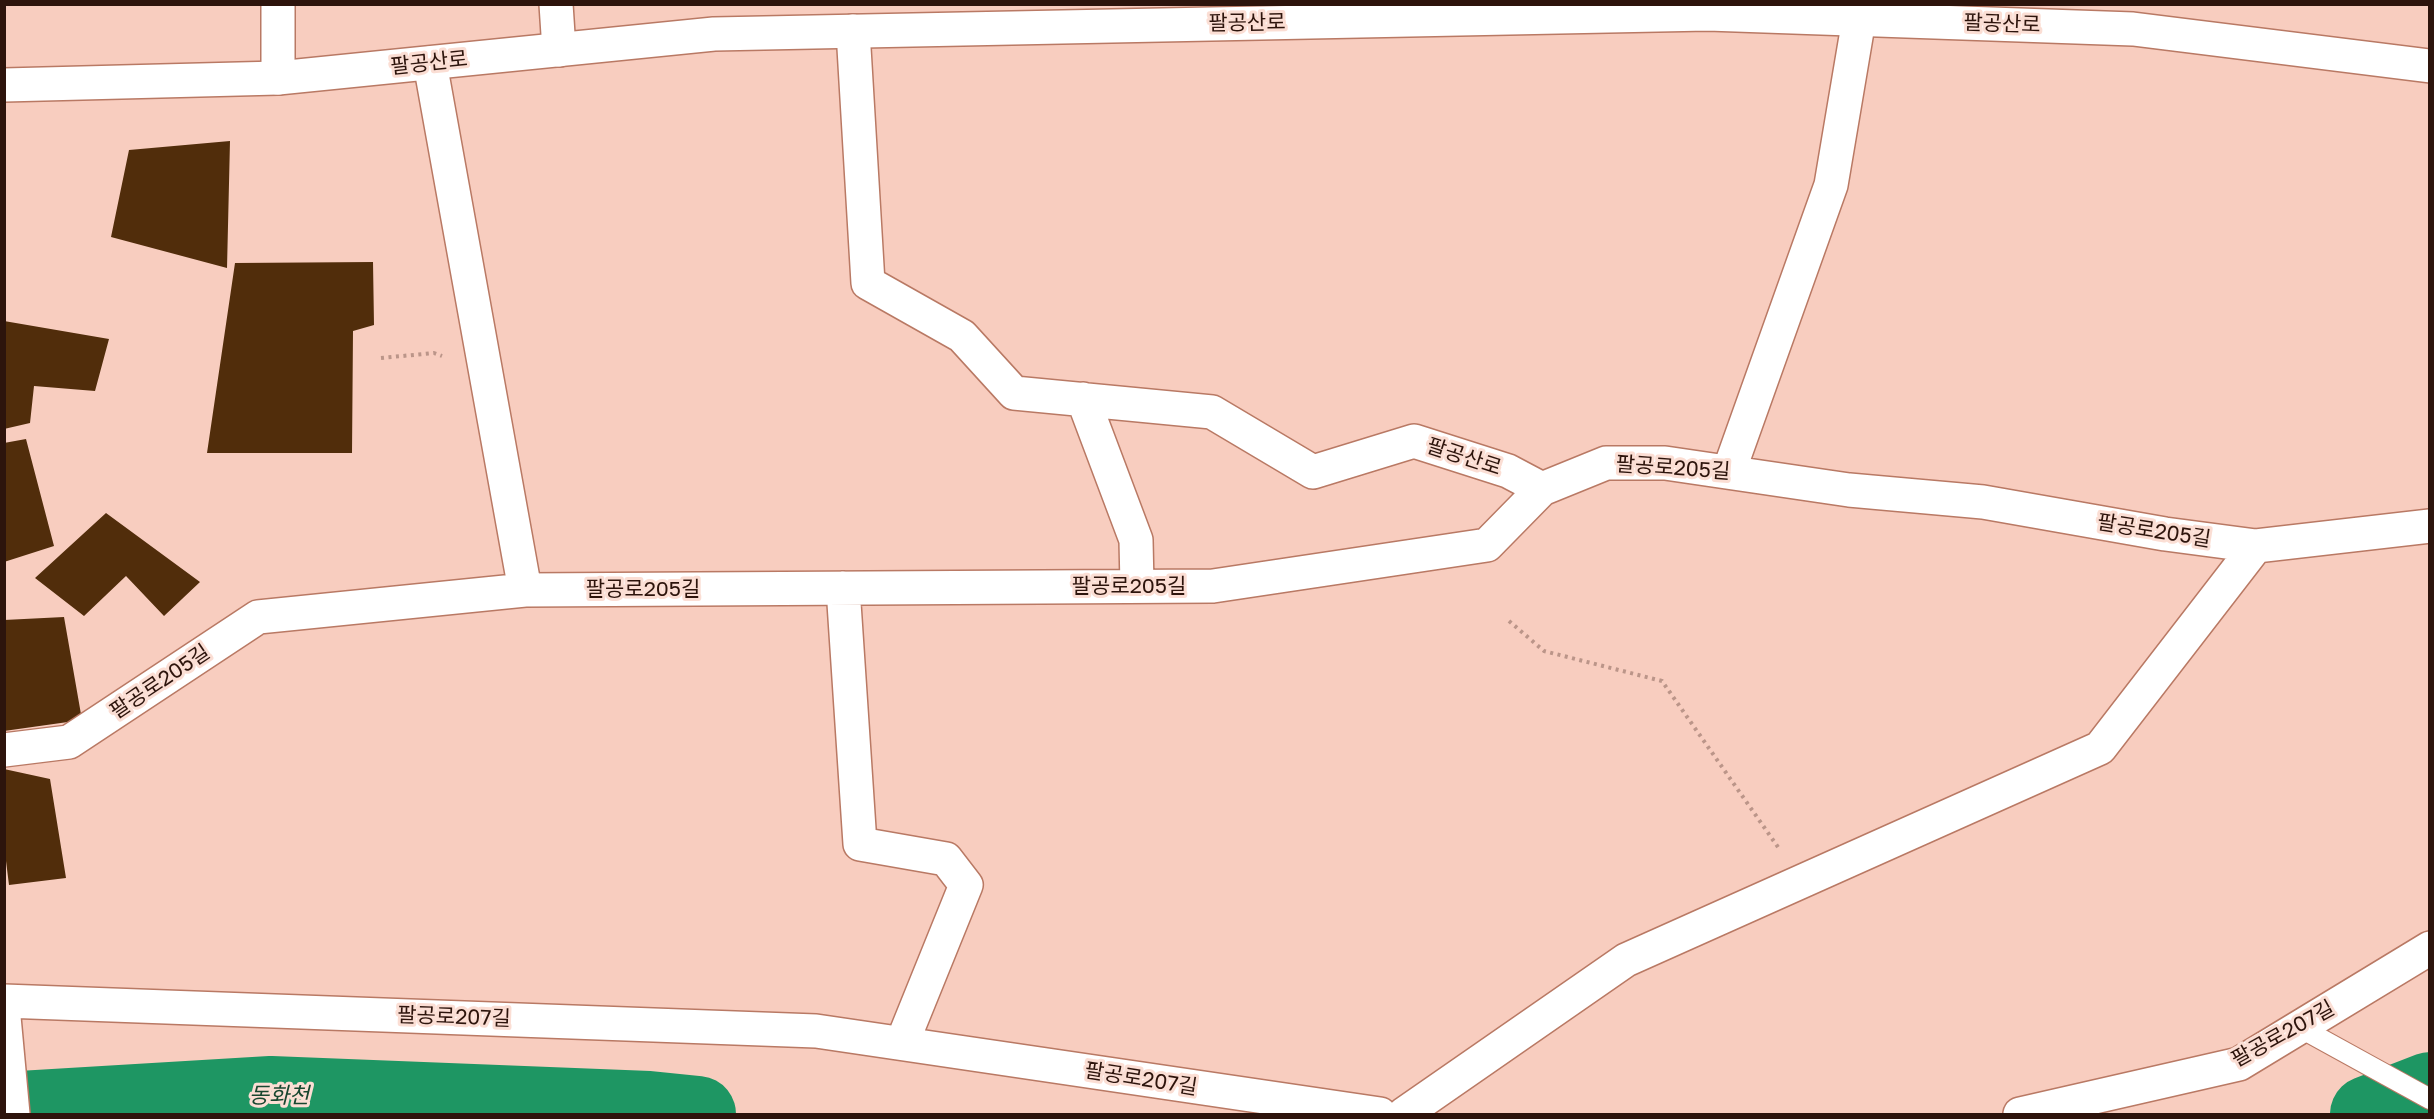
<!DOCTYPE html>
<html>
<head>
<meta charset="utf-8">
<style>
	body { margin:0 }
	#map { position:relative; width:2434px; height:1119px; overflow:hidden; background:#f8cdbf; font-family:"Golos Text",sans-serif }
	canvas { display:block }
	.frame { position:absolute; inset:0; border:6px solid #2d140c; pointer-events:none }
</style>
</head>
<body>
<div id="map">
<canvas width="2434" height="1119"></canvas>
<div class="frame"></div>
</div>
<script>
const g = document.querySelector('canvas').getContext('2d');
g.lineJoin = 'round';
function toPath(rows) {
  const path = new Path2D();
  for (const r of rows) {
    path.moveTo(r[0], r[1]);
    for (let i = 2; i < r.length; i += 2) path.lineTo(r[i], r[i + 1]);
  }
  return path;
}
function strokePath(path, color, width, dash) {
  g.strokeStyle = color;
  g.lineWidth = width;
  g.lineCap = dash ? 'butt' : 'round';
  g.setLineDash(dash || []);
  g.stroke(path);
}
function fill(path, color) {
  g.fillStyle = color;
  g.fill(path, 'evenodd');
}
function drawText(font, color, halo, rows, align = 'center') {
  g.font = font + ' "Golos Text","Noto Sans KR",sans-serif';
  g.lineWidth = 6;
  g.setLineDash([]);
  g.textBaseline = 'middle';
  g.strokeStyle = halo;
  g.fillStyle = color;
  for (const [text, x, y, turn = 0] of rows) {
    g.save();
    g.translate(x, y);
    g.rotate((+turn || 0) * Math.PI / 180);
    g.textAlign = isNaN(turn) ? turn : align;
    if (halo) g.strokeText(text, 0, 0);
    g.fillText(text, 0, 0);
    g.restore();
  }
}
strokePath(toPath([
	[4,1110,271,1094,649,1109,698,1114],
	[2368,1114,2430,1090]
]), '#1e9663', 76);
fill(toPath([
	[230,141,227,268,111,237,129,150],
	[373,262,374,325,353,331,352,453,207,453,235,263],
	[4,321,109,339,95,391,34,386,30,423,4,429],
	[26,439,54,546,4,562,4,443],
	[106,513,200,582,164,616,126,576,84,616,35,578],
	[64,617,82,720,4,731,4,620],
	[4,769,50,779,66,878,9,885,4,845]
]), '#512d0b');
const lane = toPath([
	[2299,1027,2430,1099]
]);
const street = toPath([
	[556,4,559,50],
	[853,31,868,283,962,336,1014,393,1212,412,1313,472,1414,441,1508,471,1542,489],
	[430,63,525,590],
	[278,78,278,4],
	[1083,399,1136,540,1137,586],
	[1729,471,1831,185,1859,19],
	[843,588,860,844,946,859,966,885,902,1043],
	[4,750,69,742,258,617,525,590,1213,586,1487,545,1542,489,1606,463,1665,463,1849,490,1983,502,2165,534,2256,546,2430,526],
	[4,1001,816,1031,1380,1114],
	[4,1017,13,1114],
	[1404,1114,1626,960,2100,748,2256,546],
	[2020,1114,2239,1064,2430,948]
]);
const secondary = toPath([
	[4,85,278,78,714,34,1708,14,2133,29,2430,66]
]);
strokePath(lane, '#b97964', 22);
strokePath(street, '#b97964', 36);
strokePath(secondary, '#b97964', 36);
strokePath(toPath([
	[381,358,434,353,442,356],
	[1509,621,1544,651,1662,681,1780,850]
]), '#bb9589', 4, [3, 4.5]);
strokePath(lane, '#fff', 20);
strokePath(street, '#fff', 33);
strokePath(secondary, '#fff', 33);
drawText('21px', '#2d140c', '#fbded4', [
	["팔공산로",1247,23,-1],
	["팔공산로",2002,24,2],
	["팔공산로",429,63,-6],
	["팔공산로",1464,457,18],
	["팔공로205길",1673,468,4],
	["팔공로205길",2154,531,9],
	["팔공로205길",1129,586],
	["팔공로205길",643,589],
	["팔공로205길",160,682,-34],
	["팔공로207길",454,1017,2],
	["팔공로207길",2283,1034,-29],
	["팔공로207길",1141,1079,9]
]);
drawText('italic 22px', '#18462f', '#fbded4', [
	["동화천",279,1096]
]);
</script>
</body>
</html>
